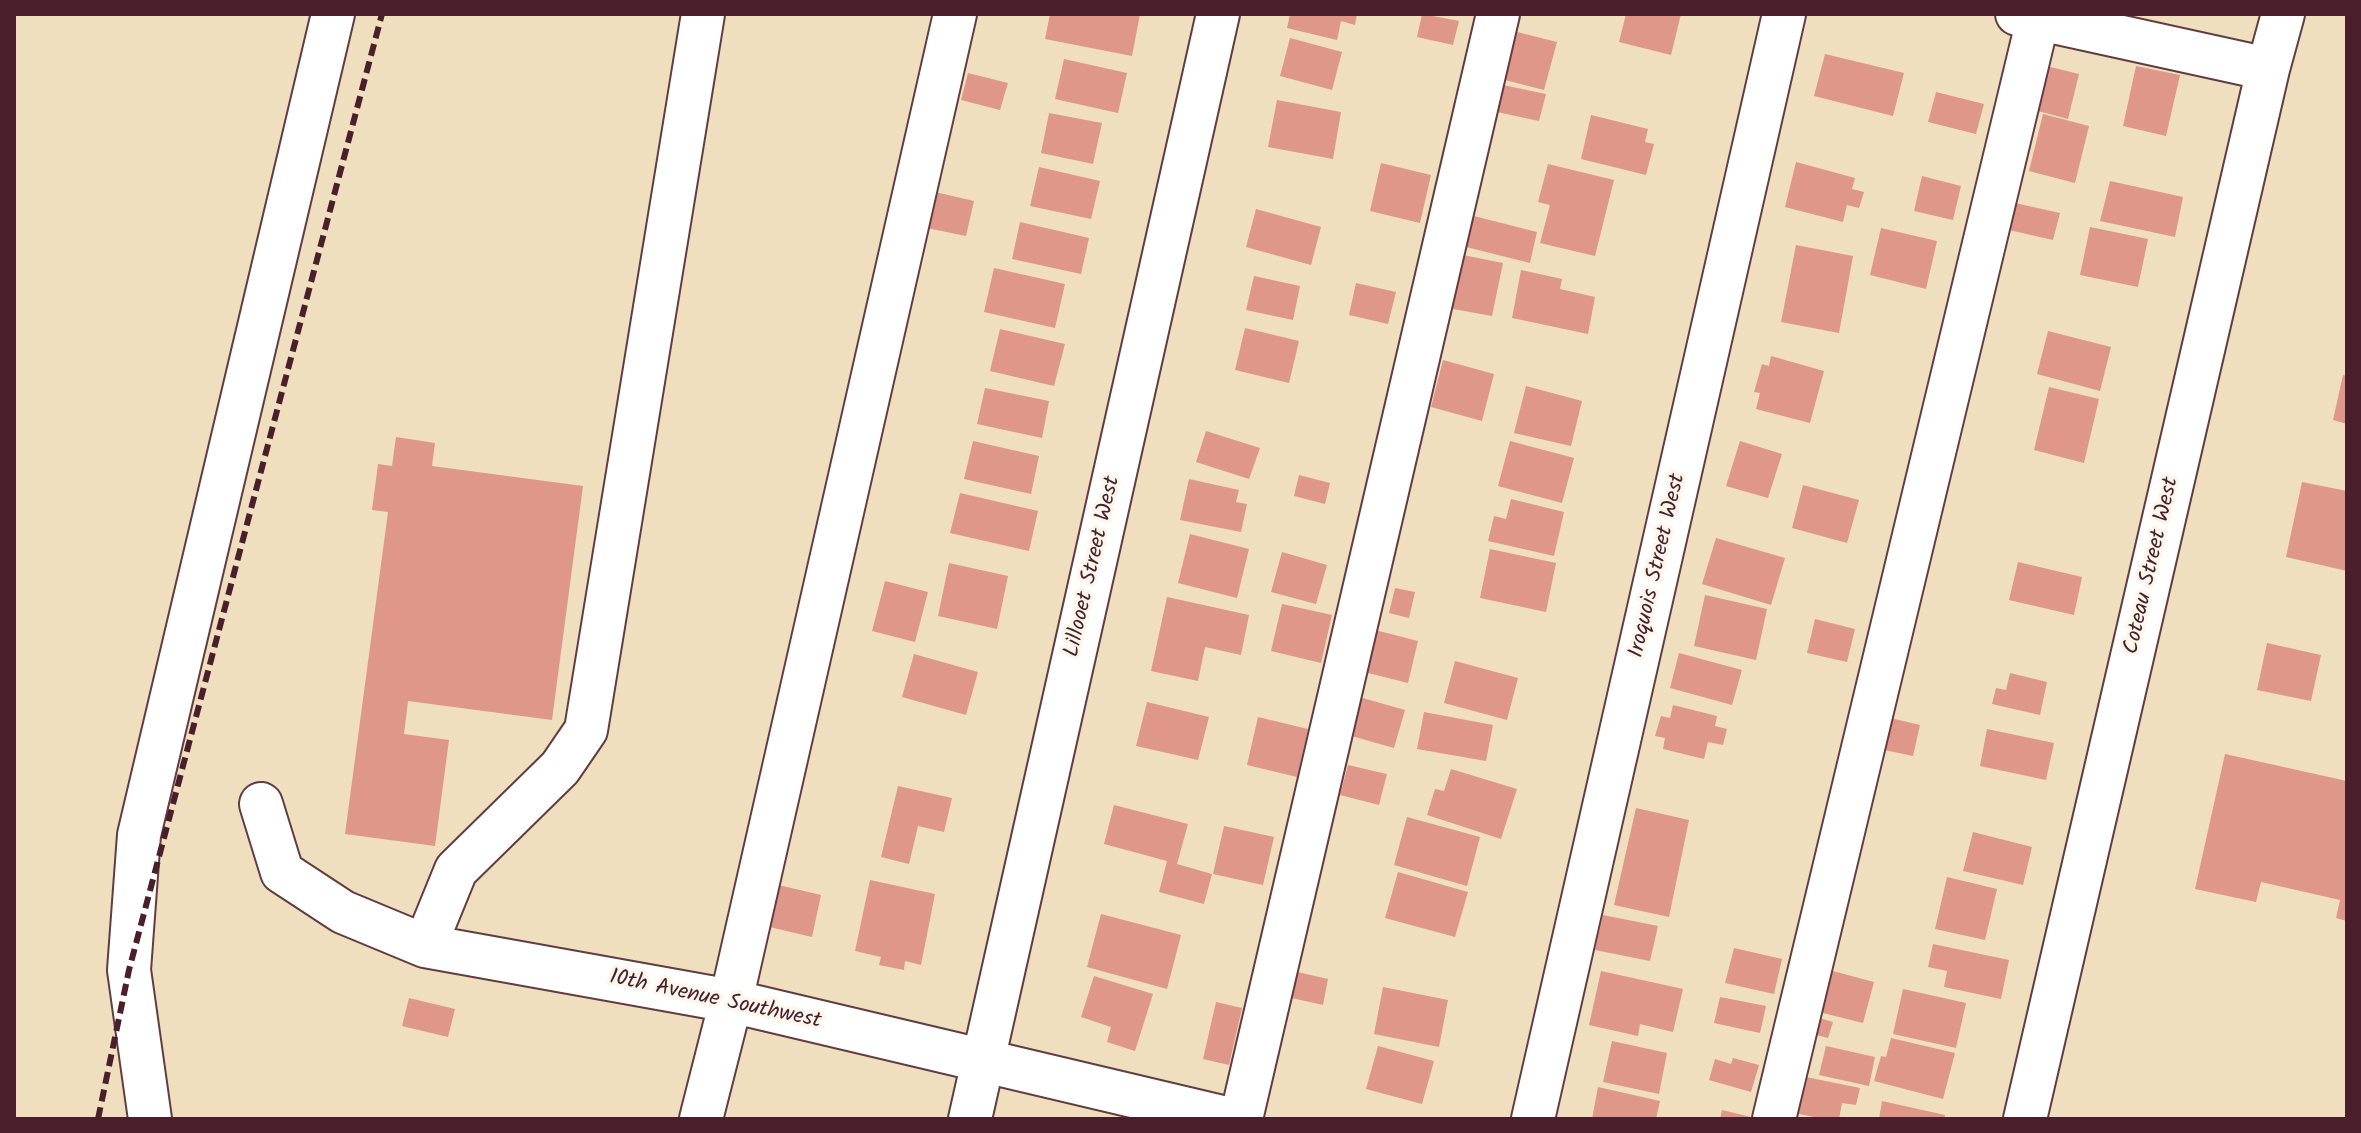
<!DOCTYPE html>
<html>
<head>
<meta charset="utf-8">
<style>
	body { margin:0 }
	#map { position:relative; width:2361px; height:1133px; overflow:hidden; background:#efdfbf; font-family:Kalam,sans-serif }
	canvas { display:block }
	.frame { position:absolute; inset:0; border:16px solid #4a1f2b; pointer-events:none }
</style>
</head>
<body>
<div id="map">
<canvas width="2361" height="1133"></canvas>
<div class="frame"></div>
</div>
<script>
const g = document.querySelector('canvas').getContext('2d');
g.lineJoin = 'round';
function fill(path, color) {
  g.fillStyle = color;
  g.fill(path, 'evenodd');
}
function toPath(rows) {
  const path = new Path2D();
  for (const r of rows) {
    path.moveTo(r[0], r[1]);
    for (let i = 2; i < r.length; i += 2) path.lineTo(r[i], r[i + 1]);
  }
  return path;
}
function strokePath(path, color, width, dash) {
  g.strokeStyle = color;
  g.lineWidth = width;
  g.lineCap = dash ? 'butt' : 'round';
  g.setLineDash(dash || []);
  g.stroke(path);
}
function drawText(font, color, halo, rows, align = 'center') {
  g.font = font + ' Kalam,sans-serif';
  g.lineWidth = 7;
  g.setLineDash([]);
  g.textBaseline = 'middle';
  g.strokeStyle = halo;
  g.fillStyle = color;
  for (const [text, x, y, turn = 0] of rows) {
    g.save();
    g.translate(x, y);
    g.rotate((+turn || 0) * Math.PI / 180);
    g.textAlign = isNaN(turn) ? turn : align;
    if (halo) g.strokeText(text, 0, 0);
    g.fillText(text, 0, 0);
    g.restore();
  }
}
fill(toPath([
	[1050,14,1140,14,1132,56,1045,39],
	[1290,14,1357,14,1355,25,1341,21,1337,40,1287,28],
	[1422,14,1459,21,1453,45,1417,37],
	[1626,14,1681,14,1671,55,1619,42],
	[1517,32,1557,42,1544,90,1505,80],
	[1290,38,1342,52,1332,90,1280,76],
	[1825,54,1904,73,1893,116,1814,96],
	[1064,59,1127,73,1118,113,1055,99],
	[2034,63,2079,74,2068,119,2023,107],
	[2136,66,2180,75,2166,136,2123,126],
	[968,73,1008,83,1000,110,961,100],
	[1503,85,1546,94,1539,121,1497,112],
	[1936,92,1984,104,1976,134,1928,122],
	[1277,100,1341,112,1333,159,1268,147],
	[1049,113,1102,123,1093,164,1041,153],
	[2043,114,2089,126,2075,183,2029,171],
	[1591,115,1648,129,1645,142,1654,144,1646,175,1581,159],
	[1796,162,1855,178,1852,189,1864,192,1859,208,1847,205,1843,222,1785,207],
	[1381,163,1431,175,1420,223,1370,211],
	[1548,164,1614,180,1595,256,1540,243,1550,205,1538,202],
	[1039,167,1100,181,1091,219,1030,206],
	[1922,176,1961,186,1953,220,1914,211],
	[2110,181,2183,197,2175,237,2100,221],
	[935,192,974,201,966,236,927,228],
	[2015,203,2060,213,2053,240,2009,230],
	[1256,209,1321,227,1311,265,1246,247],
	[1466,214,1537,232,1530,263,1458,245],
	[1020,222,1089,238,1081,274,1012,259],
	[2090,227,2148,239,2138,287,2080,275],
	[1881,228,1937,241,1926,289,1870,275],
	[1796,245,1853,256,1839,333,1781,322],
	[1458,254,1503,263,1492,316,1448,308],
	[994,268,1065,284,1055,328,984,312],
	[1521,270,1562,279,1560,289,1595,297,1588,334,1512,318],
	[1254,276,1300,286,1293,320,1246,310],
	[1356,283,1396,292,1388,324,1349,315],
	[1245,328,1299,341,1289,383,1235,370],
	[1000,329,1065,344,1054,386,990,371],
	[2048,331,2111,347,2100,391,2037,374],
	[1771,356,1824,371,1810,423,1756,409,1760,393,1754,392,1762,364,1769,366],
	[1443,360,1494,374,1482,421,1431,407],
	[2343,375,2347,376,2347,424,2333,420],
	[1526,386,1582,401,1571,446,1514,433],
	[2049,387,2099,399,2084,463,2034,450],
	[985,388,1049,401,1042,438,977,424],
	[1206,431,1260,448,1249,479,1196,462],
	[396,437,435,443,432,466,583,486,552,720,408,701,404,734,449,740,435,846,345,834,388,512,372,510,378,464,392,466],
	[973,441,1039,456,1031,494,964,479],
	[1510,441,1574,458,1562,503,1498,486],
	[1740,441,1782,454,1768,498,1726,486],
	[1299,475,1330,483,1325,504,1294,496],
	[1189,479,1239,490,1236,502,1247,504,1241,532,1180,520],
	[2302,482,2347,491,2347,571,2286,557],
	[1803,485,1859,500,1847,543,1792,528],
	[960,493,1038,511,1029,551,950,533],
	[1511,499,1564,512,1554,556,1488,541,1494,516,1506,519],
	[1190,534,1249,549,1237,598,1178,583],
	[1716,538,1785,558,1771,605,1702,584],
	[1490,549,1556,563,1546,612,1480,598],
	[1282,552,1327,565,1316,604,1271,592],
	[2018,562,2082,577,2074,615,2009,600],
	[949,563,1008,576,997,629,938,616],
	[885,581,928,592,915,642,872,631],
	[1395,588,1415,592,1409,618,1389,613],
	[1705,595,1767,609,1756,660,1694,646],
	[1167,597,1249,615,1241,655,1205,647,1198,681,1151,671],
	[1282,604,1332,615,1321,663,1271,651],
	[1815,619,1855,629,1847,662,1807,653],
	[1371,629,1418,641,1408,683,1360,671],
	[2267,643,2321,655,2311,701,2257,690],
	[1679,653,1742,670,1732,705,1670,688],
	[914,654,978,672,966,715,902,697],
	[1455,661,1518,678,1507,720,1444,703],
	[2010,673,2047,682,2040,715,1992,704,1996,688,2006,690],
	[1359,697,1405,710,1394,748,1348,735],
	[1147,702,1209,717,1198,760,1136,746],
	[1673,705,1717,716,1715,726,1727,729,1723,745,1708,742,1704,759,1663,749,1665,738,1655,736,1661,716,1670,718],
	[1424,712,1493,725,1486,761,1417,749],
	[1882,716,1920,725,1913,756,1875,748],
	[1258,717,1308,729,1297,777,1247,765],
	[1987,729,2054,743,2046,780,1980,766],
	[2225,754,2347,781,2347,921,2336,918,2340,900,2261,882,2256,902,2195,889],
	[1348,765,1387,774,1379,805,1340,795],
	[1451,769,1517,789,1501,839,1427,815,1435,789,1444,791],
	[898,786,952,798,944,832,918,826,909,864,881,857],
	[1114,805,1188,824,1177,864,1212,874,1204,904,1159,892,1167,861,1104,844],
	[1636,808,1689,820,1669,917,1614,905],
	[1407,817,1480,837,1467,886,1394,865],
	[1224,826,1274,837,1263,885,1213,874],
	[1973,832,2032,847,2023,885,1963,871],
	[1398,872,1468,892,1455,937,1385,918],
	[1947,877,1997,889,1985,940,1935,929],
	[870,880,935,894,921,965,905,961,904,970,879,965,881,957,855,951],
	[770,883,821,895,812,937,761,925],
	[1101,914,1181,935,1167,989,1087,967],
	[1603,915,1658,926,1650,961,1595,950],
	[1933,944,2009,960,2001,999,1944,987,1947,971,1928,967],
	[1734,948,1782,959,1774,994,1725,983],
	[1829,970,1874,982,1863,1023,1819,1012],
	[1293,971,1328,979,1323,1005,1287,997],
	[1601,971,1683,989,1673,1032,1640,1024,1638,1036,1589,1025],
	[1094,976,1153,994,1135,1051,1107,1042,1111,1027,1081,1017],
	[1383,987,1448,1000,1439,1047,1374,1034],
	[1903,989,1966,1003,1956,1048,1893,1034],
	[1720,997,1766,1006,1760,1033,1714,1023],
	[409,998,455,1009,448,1037,402,1026],
	[1216,1002,1242,1008,1229,1065,1203,1059],
	[1809,1015,1833,1022,1828,1038,1805,1032],
	[1891,1038,1955,1053,1943,1099,1874,1081,1881,1056,1886,1057],
	[1612,1041,1667,1053,1659,1094,1603,1082],
	[1378,1046,1434,1061,1422,1104,1366,1089],
	[1826,1046,1875,1057,1869,1086,1819,1075],
	[1733,1058,1759,1065,1751,1092,1709,1080,1715,1059,1731,1064],
	[1796,1075,1860,1088,1856,1105,1842,1103,1839,1119,1824,1119,1789,1112],
	[1598,1087,1660,1101,1656,1119,1592,1119],
	[1882,1101,1945,1115,1944,1119,1879,1119],
	[1722,1110,1755,1118,1754,1119,1720,1119]
]), '#de9789');
const minor = toPath([
	[2017,14,2268,69],
	[261,804,282,872,343,912,425,946,731,1001,1230,1119],
	[425,946,456,870,560,768,586,730,703,14],
	[150,1119,129,970,139,835,333,14],
	[701,1119,731,1001,955,14],
	[970,1119,1218,14],
	[1241,1119,1498,14],
	[1533,1119,1784,14],
	[1774,1119,2038,19],
	[2025,1119,2268,69,2283,14]
]);
strokePath(minor, '#633c41', 46);
strokePath(minor, '#fff', 42);
strokePath(toPath([
	[98,1119,129,970,382,14]
]), '#4a1f2b', 6, [12, 6]);
drawText('22px', '#4a1f2b', '#fbf7ec', [
	["Iroquois Street West",1659,566,-77],
	["Coteau Street West",2153,566,-77],
	["Lillooet Street West",1094,567,-77],
	["10th Avenue Southwest",715,1001,12]
]);
</script>
</body>
</html>
